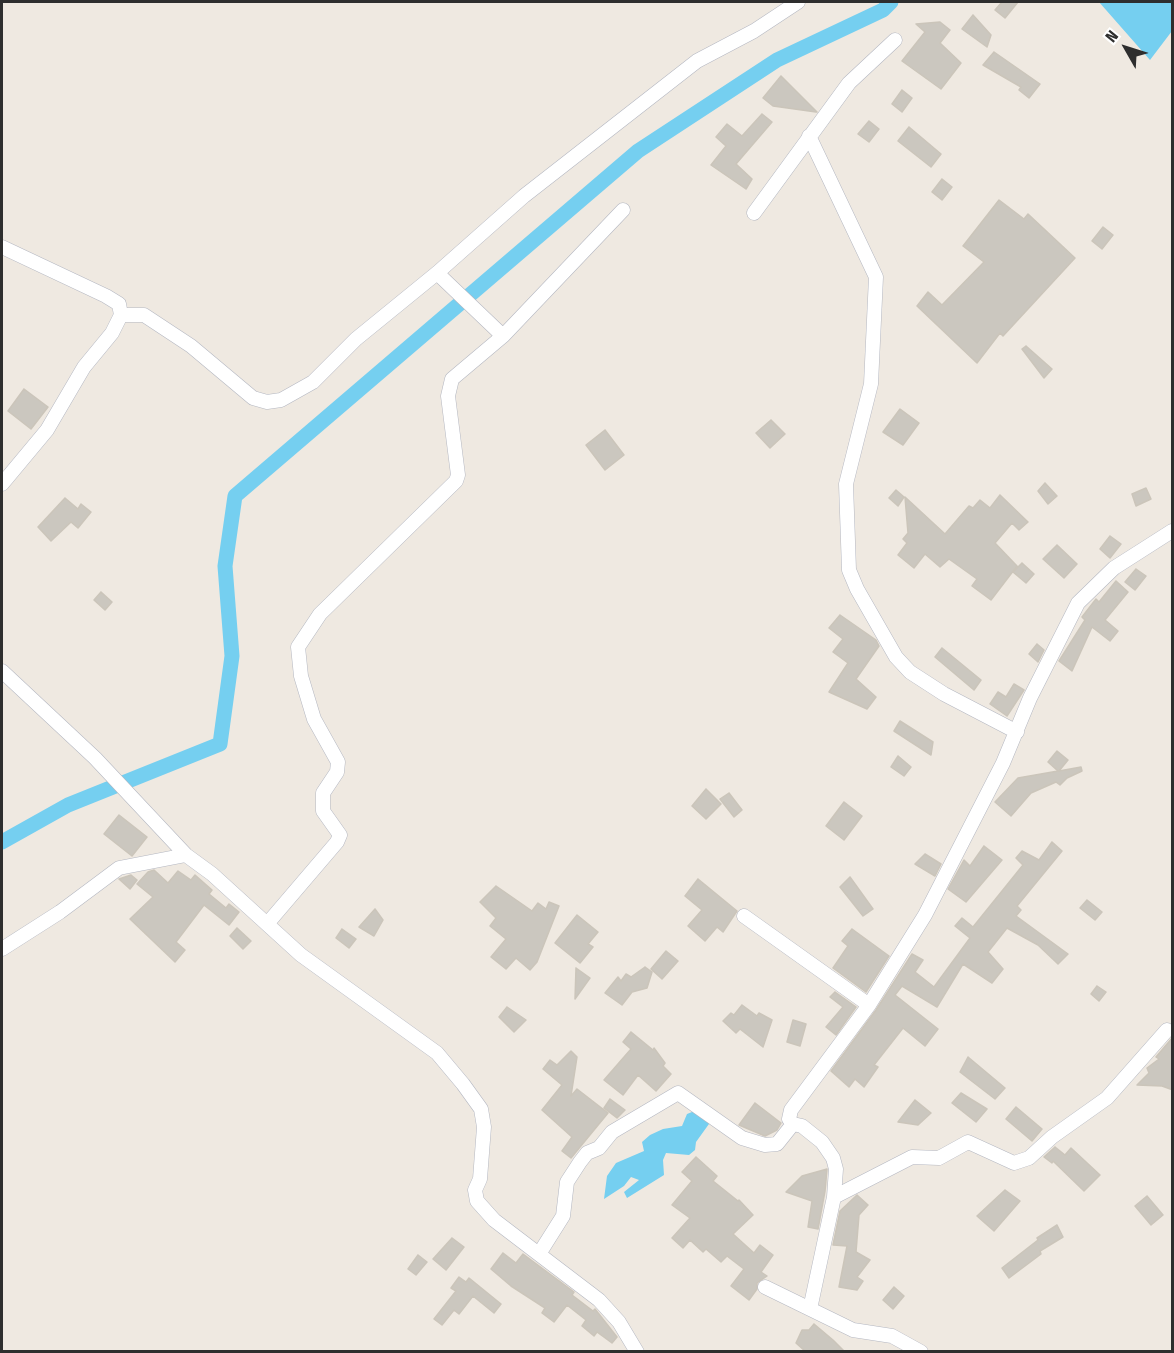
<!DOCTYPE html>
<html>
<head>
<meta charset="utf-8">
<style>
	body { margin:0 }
	#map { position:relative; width:1174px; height:1353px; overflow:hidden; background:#efe9e1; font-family:"Fira Sans Condensed",sans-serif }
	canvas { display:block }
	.frame { position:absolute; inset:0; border:3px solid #2e2e2e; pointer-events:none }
	.north { position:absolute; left:1096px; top:18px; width:60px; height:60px; -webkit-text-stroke:4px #fff; paint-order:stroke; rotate:309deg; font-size:16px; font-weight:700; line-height:24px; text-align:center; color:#2e2e2e }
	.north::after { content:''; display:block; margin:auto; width:21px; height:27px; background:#2e2e2e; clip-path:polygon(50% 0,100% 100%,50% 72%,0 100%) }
</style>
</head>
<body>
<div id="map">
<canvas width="1174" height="1353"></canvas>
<div class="frame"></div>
<div class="north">N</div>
</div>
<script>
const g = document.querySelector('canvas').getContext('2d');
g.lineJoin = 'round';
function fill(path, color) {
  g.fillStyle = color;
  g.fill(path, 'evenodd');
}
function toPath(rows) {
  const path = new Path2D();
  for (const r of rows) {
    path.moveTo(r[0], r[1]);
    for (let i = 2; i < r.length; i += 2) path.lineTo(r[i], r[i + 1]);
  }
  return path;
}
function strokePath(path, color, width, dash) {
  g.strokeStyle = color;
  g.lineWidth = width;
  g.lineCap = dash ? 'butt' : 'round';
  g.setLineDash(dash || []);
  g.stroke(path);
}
fill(toPath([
	[1099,2,1172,2,1172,31,1150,60],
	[702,1108,714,1117,696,1142,695,1150,689,1155,666,1153,663,1160,664,1175,627,1198,624,1192,639,1180,631,1177,624,1186,604,1199,607,1176,616,1163,644,1151,642,1142,650,1135,663,1129,682,1126,687,1114]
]), '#75cff0');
strokePath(toPath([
	[2,842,68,805,220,744,232,656,225,566,235,496,638,151,777,60,883,10,891,2]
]), '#75cff0', 15);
const building = toPath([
	[1002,2,1018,2,1005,18,995,10,1002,2],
	[973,15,991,35,987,47,962,29,973,15],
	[940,22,950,30,940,43,961,63,941,89,902,61,925,32,916,24,940,22],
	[994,52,1040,84,1029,98,1019,90,1021,87,983,65,994,52],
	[781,76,817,112,816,112,773,106,763,98,781,76],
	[902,90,912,98,902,112,892,104,902,90],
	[762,114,772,122,736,164,752,179,746,189,711,165,726,146,716,137,727,124,742,136,762,114],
	[869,121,879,129,869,142,858,134,869,121],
	[909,127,941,154,931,167,898,141,909,127],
	[942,179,952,187,942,200,932,192,942,179],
	[999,200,1024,219,1028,214,1075,258,1003,336,1000,333,977,363,917,306,928,292,942,305,984,262,963,246,999,200],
	[1103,227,1113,235,1102,249,1092,241,1103,227],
	[1026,346,1052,369,1044,378,1022,349,1026,346],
	[24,389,48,407,31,429,8,411,24,389],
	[900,409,919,423,903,445,883,432,900,409],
	[771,420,785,434,770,448,756,433,771,420],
	[605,430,624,455,605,470,586,445,605,430],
	[1045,483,1057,496,1048,504,1038,491,1045,483],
	[1146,488,1151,499,1136,506,1132,494,1146,488],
	[896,490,904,497,898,506,889,498,896,490],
	[1000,495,1028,522,1019,530,1012,523,995,543,1017,566,991,600,972,586,977,579,949,559,940,567,925,554,914,568,898,555,907,543,903,539,908,533,905,497,945,534,969,506,973,508,980,500,990,508,1000,495],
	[65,498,78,509,81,504,91,512,78,528,71,522,51,541,38,527,65,498],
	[1110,536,1121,544,1110,558,1100,549,1110,536],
	[1057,545,1077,564,1064,578,1043,559,1057,545],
	[1022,563,1034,574,1026,583,1013,572,1022,563],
	[1136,569,1146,576,1135,590,1125,582,1136,569],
	[1116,581,1128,592,1105,620,1118,631,1110,641,1092,627,1072,671,1059,661,1085,620,1082,617,1096,599,1099,602,1116,581],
	[101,592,112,602,105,610,94,600,101,592],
	[840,615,876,640,879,646,856,679,876,697,867,709,829,692,848,663,833,652,843,639,829,628,840,615],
	[1037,644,1044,650,1038,662,1029,654,1037,644],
	[942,648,981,680,974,690,935,657,942,648],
	[1014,684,1024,690,1007,716,990,704,998,692,1006,697,1014,684],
	[900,721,933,742,931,755,894,731,900,721],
	[1057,751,1068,760,1059,771,1081,767,1082,771,1067,778,1060,785,1056,782,1031,793,1011,816,995,802,1018,778,1058,771,1048,762,1057,751],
	[898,756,911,767,904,776,891,767,898,756],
	[706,789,721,804,706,819,692,806,706,789],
	[729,793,742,810,734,817,720,799,729,793],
	[844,802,862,816,844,840,826,826,844,802],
	[119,815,147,837,132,856,104,834,119,815],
	[1052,842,1062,851,1017,906,1021,910,1016,916,1068,954,1058,964,1038,945,1007,928,988,952,1003,969,992,983,963,964,937,1007,902,986,895,995,938,1029,925,1046,903,1028,874,1065,878,1067,864,1087,855,1079,849,1087,831,1071,876,1010,912,954,923,960,915,972,934,987,970,938,955,926,962,918,973,927,1023,865,1016,858,1022,851,1039,860,1052,842],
	[984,846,1002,860,966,902,948,889,964,860,970,866,984,846],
	[925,854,941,864,935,876,915,864,925,854],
	[154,870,168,883,178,871,191,880,195,875,212,890,209,894,226,908,229,904,239,912,229,925,204,905,176,942,185,950,175,962,130,919,153,897,137,884,148,872,154,870],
	[131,875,137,880,130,889,119,879,131,875],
	[850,877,873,909,863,916,840,887,850,877],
	[698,879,737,911,723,932,717,927,705,941,688,926,702,910,685,896,698,879],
	[496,886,532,911,538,903,546,909,549,902,559,906,537,962,530,970,516,958,506,969,491,957,506,939,490,926,496,918,480,902,496,886],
	[1087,900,1102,912,1095,920,1080,908,1087,900],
	[375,909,383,920,374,936,359,927,375,909],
	[577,915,598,932,588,944,593,947,580,963,555,943,577,915],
	[237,928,251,941,243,949,230,936,237,928],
	[342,929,356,939,349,948,336,938,342,929],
	[852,929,889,956,866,992,833,968,848,946,842,941,852,929],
	[666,951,678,961,662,979,651,969,666,951],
	[645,967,652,972,647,988,632,992,622,1005,605,993,618,977,621,981,626,974,631,977,645,967],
	[576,968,590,978,575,999,576,968],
	[1097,986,1106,992,1099,1001,1091,994,1097,986],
	[835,992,856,1007,836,1035,826,1027,843,1007,830,997,835,992],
	[742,1005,757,1016,759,1013,772,1020,763,1047,740,1029,736,1033,723,1021,731,1013,734,1015,742,1005],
	[507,1007,526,1020,514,1032,499,1017,507,1007],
	[793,1020,806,1024,800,1046,787,1042,793,1020],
	[631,1032,653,1050,654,1048,665,1063,663,1066,671,1074,656,1091,638,1075,623,1095,604,1080,631,1049,623,1042,631,1032],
	[1173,1037,1173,1090,1162,1086,1137,1085,1149,1073,1147,1068,1159,1059,1156,1057,1173,1037],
	[571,1051,577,1057,571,1096,577,1089,608,1113,571,1158,562,1151,572,1137,542,1110,562,1085,543,1069,550,1060,557,1065,571,1051],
	[968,1057,1005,1088,995,1099,960,1072,968,1057],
	[961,1093,987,1109,976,1122,952,1103,961,1093],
	[610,1099,625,1110,617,1118,604,1108,610,1099],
	[915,1100,931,1113,918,1125,898,1122,915,1100],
	[755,1103,781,1123,777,1130,765,1136,739,1125,755,1103],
	[1016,1107,1042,1129,1032,1141,1006,1119,1016,1107],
	[1055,1147,1065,1155,1071,1148,1100,1175,1084,1191,1053,1161,1052,1163,1044,1157,1055,1147],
	[696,1157,717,1176,713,1181,738,1201,739,1200,753,1215,733,1234,754,1253,760,1245,773,1255,761,1272,767,1276,757,1283,757,1289,749,1300,731,1286,744,1269,727,1256,721,1262,706,1249,703,1252,690,1240,683,1248,672,1238,690,1218,672,1205,692,1181,682,1172,696,1157],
	[827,1169,825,1191,818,1229,808,1227,812,1201,786,1192,802,1176,827,1169],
	[1005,1190,1020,1201,994,1231,977,1216,1005,1190],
	[857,1195,868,1205,859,1215,856,1252,870,1260,857,1277,863,1281,857,1290,839,1287,847,1246,833,1245,840,1211,857,1195],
	[1147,1196,1163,1215,1151,1225,1135,1206,1147,1196],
	[1057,1225,1063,1237,1040,1251,1041,1254,1009,1278,1002,1268,1038,1240,1037,1238,1057,1225],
	[452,1238,464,1247,446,1270,433,1259,452,1238],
	[503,1253,516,1263,523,1254,574,1292,572,1295,593,1311,595,1309,617,1337,612,1343,597,1332,594,1336,582,1326,586,1320,567,1305,554,1322,542,1313,545,1308,511,1286,491,1269,503,1253],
	[418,1255,427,1262,416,1275,408,1269,418,1255],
	[459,1277,466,1282,469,1278,501,1304,494,1313,473,1296,459,1314,454,1310,442,1325,434,1319,456,1291,451,1288,459,1277],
	[894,1287,904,1296,893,1309,883,1300,894,1287],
	[814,1324,833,1340,845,1352,806,1352,796,1343,802,1330,809,1330,814,1324]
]);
fill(building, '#cbc7bf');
strokePath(building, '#cbc5ba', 1.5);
const street = toPath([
	[809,136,876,277,871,384,846,484,849,570,857,589,896,657,910,672,944,694,1017,732],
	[754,213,849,83,895,40],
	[2,247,106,296,119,304,121,315,112,333,84,367,47,430,2,484],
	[437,273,503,336],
	[121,315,144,315,191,346,253,398,267,402,281,400,313,382,356,339,437,273,524,196,697,61,754,31,798,2],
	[2,671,95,758,186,855,212,874,301,955,437,1053,463,1084,481,1109,484,1127,480,1179,475,1190,477,1201,494,1220,599,1300,619,1322,637,1352],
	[744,916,869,1005],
	[267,924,337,842,340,835,323,811,323,793,337,772,338,762,314,719,301,676,298,647,320,614,456,481,458,475,448,396,452,379,503,336,623,210],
	[2,949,60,912,119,868,186,855],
	[793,1124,789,1119,791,1110,869,1005,925,915,1003,763,1030,698,1078,603,1114,568,1172,531],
	[834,1197,912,1157,939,1158,968,1142,1014,1163,1029,1158,1052,1137,1107,1098,1167,1030],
	[539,1254,563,1216,567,1182,580,1162,587,1153,599,1148,612,1132,678,1093,742,1138,765,1145,777,1144,793,1124,802,1126,822,1142,833,1158,836,1169,834,1197,810,1309],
	[765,1287,853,1330,892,1336,921,1352]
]);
strokePath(street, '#b4b7c1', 15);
strokePath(street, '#fff', 14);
</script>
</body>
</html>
